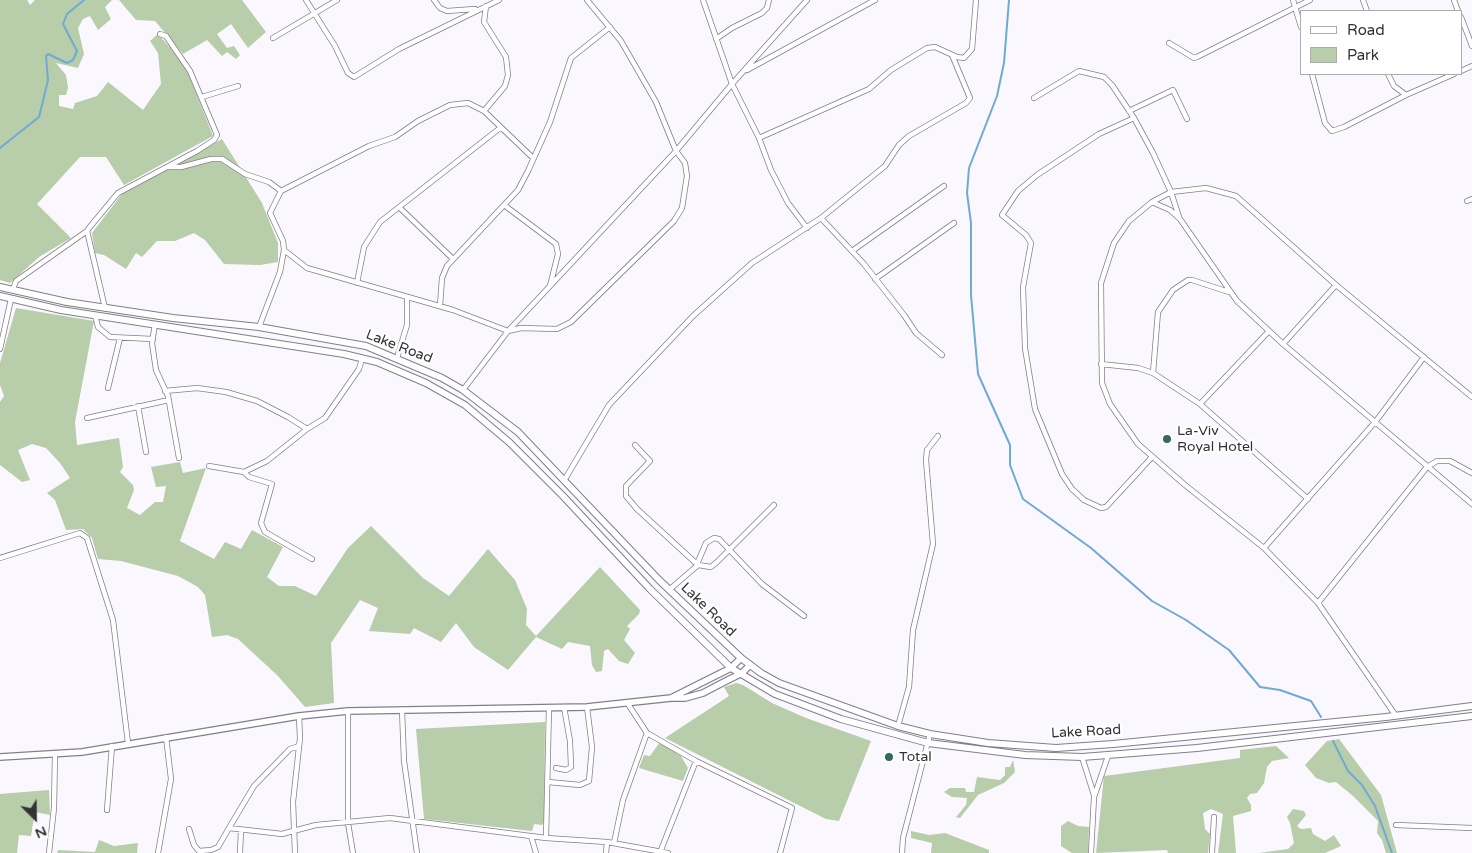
<!DOCTYPE html>
<html>
<head>
<meta charset="utf-8">
<style>
	body { margin:0 }
	#map { position:relative; width:1472px; height:853px; overflow:hidden; background:#faf7fe; font-family:"Varela Round",sans-serif }
	canvas { display:block }
	.legend { position:absolute; left:1300px; top:10px; width:162px; height:65px; box-sizing:border-box; background:#fff; border:1px solid #adadaf; margin:0; padding:6px 9px; list-style:none; font-size:15px; color:#333236 }
	.legend li { display:flex; align-items:center; gap:10px; height:25px }
	.legend b { width:25px; border:1px solid #adadaf }
	.north { position:absolute; left:10px; top:793px; width:50px; height:50px; -webkit-text-stroke:4px #fff; paint-order:stroke; rotate:157deg; font-size:14px; font-weight:700; line-height:20px; text-align:center; color:#333236 }
	.north::after { content:''; display:block; margin:auto; width:18px; height:22px; background:#333236; clip-path:polygon(50% 0,100% 100%,50% 72%,0 100%) }
</style>
</head>
<body>
<div id="map">
<canvas width="1472" height="853"></canvas>
<ul class="legend">
<li><b style="height:6px;background:#fff"></b>Road</li>
<li><b style="height:14px;background:#b8cda9"></b>Park</li>
</ul>
<div class="north">N</div>
</div>
<script>
const g = document.querySelector('canvas').getContext('2d');
g.lineJoin = 'round';
function fill(path, color) {
  g.fillStyle = color;
  g.fill(path, 'evenodd');
}
function toPath(rows) {
  const path = new Path2D();
  for (const r of rows) {
    path.moveTo(r[0], r[1]);
    for (let i = 2; i < r.length; i += 2) path.lineTo(r[i], r[i + 1]);
  }
  return path;
}
function strokePath(path, color, width, dash) {
  g.strokeStyle = color;
  g.lineWidth = width;
  g.lineCap = dash ? 'butt' : 'round';
  g.setLineDash(dash || []);
  g.stroke(path);
}
function drawText(font, color, halo, rows, align = 'center') {
  g.font = font + ' "Varela Round",sans-serif';
  g.lineWidth = 5;
  g.setLineDash([]);
  g.textBaseline = 'middle';
  g.strokeStyle = halo;
  g.fillStyle = color;
  for (const [text, x, y, turn = 0] of rows) {
    g.save();
    g.translate(x, y);
    g.rotate((+turn || 0) * Math.PI / 180);
    g.textAlign = isNaN(turn) ? turn : align;
    if (halo) g.strokeText(text, 0, 0);
    g.fillText(text, 0, 0);
    g.restore();
  }
}
fill(toPath([
	[0,0,27,0,30,5,35,0,112,0,105,7,111,19,98,30,90,16,83,19,78,28,84,54,78,68,56,63,66,75,68,88,66,95,59,95,59,106,73,109,75,103,97,96,108,82,143,110,161,84,158,53,150,41,158,34,176,54,188,73,213,136,124,185,106,157,80,157,37,204,71,238,39,257,10,283,0,280],
	[119,0,242,0,266,32,248,48,231,24,217,34,227,48,234,46,240,55,236,59,227,52,222,56,207,40,183,54,155,21,136,20],
	[222,139,262,203,278,243,278,262,260,265,224,264,205,240,194,233,175,241,157,241,142,257,136,253,126,269,104,255,95,253,92,233,122,194,131,187],
	[16,308,94,321,75,422,77,445,119,438,123,467,120,472,133,485,134,490,127,508,140,515,155,502,163,502,166,486,156,487,151,467,180,462,183,473,206,468,180,541,214,559,225,542,241,549,252,530,283,547,267,577,279,586,295,586,316,596,348,548,371,526,423,578,449,596,488,549,515,580,527,609,526,625,536,636,600,567,640,610,639,614,627,626,630,629,624,640,635,653,628,664,619,661,608,649,604,651,602,671,596,672,592,665,590,646,568,642,562,649,536,637,508,670,474,647,456,623,441,642,414,628,410,634,369,631,378,608,360,600,331,643,334,703,305,707,278,676,238,639,227,635,212,637,205,595,198,587,178,576,121,561,98,559,92,538,83,529,66,530,55,500,47,493,70,478,60,463,46,448,32,444,18,450,30,480,22,482,0,465,0,402,4,396,0,385,0,363],
	[736,683,743,685,772,703,806,718,871,741,839,821,826,819,665,738,729,696,724,687],
	[545,722,544,822,542,825,534,824,532,831,424,819,416,729],
	[1339,739,1381,795,1397,853,1386,853,1382,840,1377,833,1378,821,1353,796,1336,782,1329,783,1316,778,1305,765,1327,741],
	[660,742,681,756,688,768,683,781,639,768,644,755,650,756],
	[1276,746,1289,758,1272,761,1267,767,1264,783,1257,793,1250,794,1247,798,1251,805,1251,811,1233,816,1236,853,1218,853,1223,814,1211,809,1203,813,1205,829,1210,834,1208,853,1168,853,1167,850,1096,853,1104,776,1240,758,1240,750],
	[1013,760,1015,772,1004,783,978,795,960,818,956,817,966,805,967,798,952,797,944,792,950,788,965,788,966,792,974,792,977,777,1000,780,1005,775,1005,767,1010,767],
	[49,790,50,815,35,812,31,836,19,835,17,853,0,853,0,794],
	[1293,809,1304,811,1306,815,1297,826,1301,829,1311,828,1313,834,1325,841,1334,835,1341,846,1325,853,1259,853,1288,849,1294,843,1290,823,1287,817],
	[1068,821,1078,826,1089,827,1088,853,1072,853,1061,846,1061,826],
	[911,831,929,835,945,833,989,850,989,853,931,853,932,843,911,838],
	[99,840,114,846,138,843,137,853,57,853,58,850,95,852]
]), '#b8cda9');
strokePath(toPath([
	[1009,0,1004,63,997,96,969,168,967,193,971,223,971,295,978,374,1010,445,1010,465,1023,499,1091,548,1152,601,1186,620,1229,650,1260,687,1280,690,1311,701,1321,717],
	[0,148,39,117,48,80,46,56,48,54,67,63,73,60,77,51,63,24,67,14,84,0],
	[1333,741,1348,771,1362,785,1375,806,1392,853]
]), '#70aad2', 2);
const minor = toPath([
	[306,0,335,46,348,73,354,77,399,49,499,0],
	[434,0,440,8,447,11,475,9],
	[703,0,732,84,759,138,771,170,788,203,807,228],
	[1293,0,1301,27],
	[1363,0,1367,11],
	[1454,0,1458,11],
	[1461,17,1472,46],
	[273,38,337,0],
	[716,39,732,28,762,13,767,8,769,0],
	[1169,43,1194,58,1197,57,1310,0],
	[747,70,875,0],
	[1461,71,1472,66],
	[1312,74,1325,123,1332,131,1344,127,1406,95,1454,74],
	[1388,74,1394,86,1406,95],
	[202,97,238,86],
	[1034,98,1079,71,1104,77,1112,85,1134,118,1153,153,1171,192,1179,217],
	[484,111,505,86,508,75,506,57,484,22,486,6],
	[1129,111,1173,90,1187,119],
	[1134,118,1099,134,1037,175,1018,191,1002,215,1026,235,1031,243,1023,287,1025,348,1035,409,1062,474,1072,489,1084,500,1101,508,1106,507,1152,457],
	[759,138,869,89,891,70,927,48,935,47,957,57,964,58,972,49,976,0],
	[533,158,484,111,468,103,450,105,418,121,395,137,369,146,281,191,270,213,283,241,284,250,307,268,453,310,508,331,521,328,557,329,571,322,674,221,682,208,687,176,685,163,676,151,656,102,621,41,587,0],
	[168,167,181,167,211,159,222,159,245,174,269,182,281,191],
	[1467,201,1472,199],
	[1152,202,1170,210,1180,219,1237,301,1283,344,1472,504],
	[504,205,556,244,558,254,550,286],
	[400,208,452,258],
	[821,218,885,166,899,145,909,136,966,103,970,98,952,55],
	[852,251,944,186],
	[875,279,954,223],
	[357,283,364,247,380,222,500,128],
	[13,289,16,281,87,231],
	[440,306,442,278,447,266,518,190,528,171,550,122,571,58,610,27],
	[105,308,87,231,89,228,118,193,197,151,214,140,217,135,190,71,166,36,160,34],
	[95,315,98,327,110,337,153,339],
	[155,324,152,343,156,370,168,396,179,458],
	[259,327,280,272,284,250],
	[1283,344,1336,285],
	[0,349,11,299],
	[397,358,407,325,407,297],
	[1101,364,1138,368,1153,373,1200,404,1308,499],
	[1153,373,1158,312,1173,290,1188,280,1192,280,1229,292],
	[108,388,120,338],
	[463,390,508,331,676,151,732,84,807,0],
	[165,391,197,388,226,392,257,401,288,417,307,429],
	[1200,404,1269,331],
	[138,406,146,452],
	[87,418,169,400],
	[635,445,650,461,626,486,626,496,637,509,698,565,711,567,717,562,774,505],
	[209,466,244,472,267,461,307,429,325,418,359,369,362,359],
	[244,472,249,477,272,484,261,523,265,532,312,559],
	[565,479,609,405,693,316,752,263,821,218,864,264,904,315,916,333,942,355],
	[1264,548,1376,421,1424,357],
	[0,558,80,533,87,538,113,620,128,743],
	[697,564,706,543,714,538,719,539,762,584,804,616],
	[669,590,698,565],
	[1318,603,1427,467,1437,461,1450,461,1472,473],
	[628,704,647,733,696,761,792,808,780,853],
	[402,710,404,761,417,853],
	[348,711,348,823,353,853],
	[1396,716,1318,603,1264,548,1185,485,1138,444,1110,404,1102,383,1101,283,1114,243,1129,221,1152,202,1171,192,1206,188,1236,196,1336,285,1472,397],
	[898,726,909,687,913,630,933,544,926,460,927,450,938,436],
	[1082,757,1094,795],
	[556,768,566,770,571,767,570,741,564,707],
	[548,782,580,785,589,781,592,747,587,707],
	[107,810,112,746],
	[1396,825,1472,828],
	[229,828,254,786,290,749,299,746],
	[189,829,194,845,199,851,211,850,218,847,229,828,282,834,316,825,390,818,546,838,607,842,668,853],
	[531,836,536,853],
	[546,838,549,707],
	[614,843,623,800,647,733],
	[661,850,696,761],
	[49,853,54,808,55,753],
	[158,853,171,779,166,737],
	[240,853,241,830],
	[295,853,293,802,300,738,299,716],
	[606,853,607,842],
	[902,853,903,838,930,734],
	[1091,853,1094,797,1108,756],
	[1212,853,1214,817]
]);
const tertiary = toPath([
	[671,698,731,668,741,658],
	[0,757,82,752,299,716,348,711,587,707,671,698,685,698,703,693,724,682,742,673,750,665]
]);
const secondary = toPath([
	[0,287,67,302,173,318,259,327,366,346,442,378,463,390,518,432,659,580,741,658,761,673,779,683,898,726,930,734,988,743,1056,748,1113,744,1386,717,1472,706],
	[0,296,61,310,344,354,377,362,426,383,465,405,509,442,563,496,650,589,731,668,775,694,841,719,928,743,1025,755,1082,757,1197,748,1472,716]
]);
strokePath(minor, '#827f88', 6);
strokePath(tertiary, '#827f88', 8);
strokePath(secondary, '#827f88', 8);
strokePath(minor, '#fff', 4.5);
strokePath(tertiary, '#fff', 5.5);
strokePath(secondary, '#fff', 6);
for (const [x, y, r, color] of [
	[1167,439,5,"#306c57"],
	[889,757,5,"#306c57"]
]) {
  const dot = new Path2D();
  dot.arc(x, y, r, 0, 2 * Math.PI);
  g.fillStyle = color;
  g.fill(dot);
  strokePath(dot, '#fff', 2);
}
drawText('14px', '#333236', '#fff', [
	["Lake Road",399,347,21],
	["Lake Road",708,610,44],
	["Lake Road",1086,732,-3]
]);
drawText('14px', '#333236', '#fff', [
	["La-Viv",1177,431],
	["Royal Hotel",1177,447],
	["Total",899,757]
], 'left');
</script>
</body>
</html>
